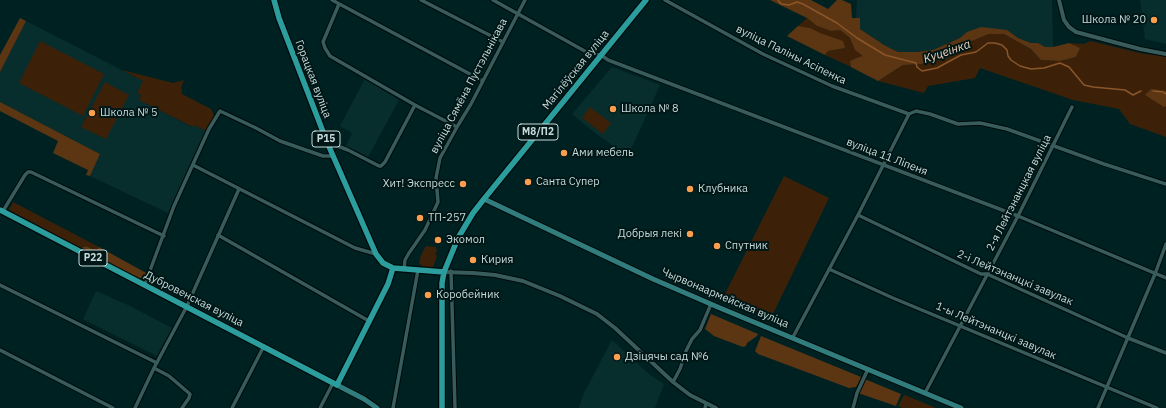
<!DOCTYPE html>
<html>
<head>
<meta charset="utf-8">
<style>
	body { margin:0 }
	canvas { display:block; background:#002122 }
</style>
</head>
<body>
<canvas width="1166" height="408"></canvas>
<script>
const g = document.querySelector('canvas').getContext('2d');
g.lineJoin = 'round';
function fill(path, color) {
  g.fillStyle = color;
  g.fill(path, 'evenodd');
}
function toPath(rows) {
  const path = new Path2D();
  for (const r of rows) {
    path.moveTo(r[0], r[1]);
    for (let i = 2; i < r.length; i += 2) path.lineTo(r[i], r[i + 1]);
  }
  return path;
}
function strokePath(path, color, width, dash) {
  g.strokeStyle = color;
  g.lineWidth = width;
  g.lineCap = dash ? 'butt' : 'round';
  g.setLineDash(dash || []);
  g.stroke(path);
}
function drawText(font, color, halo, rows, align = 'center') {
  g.font = font + ' "IBM Plex Sans",sans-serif';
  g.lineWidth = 4;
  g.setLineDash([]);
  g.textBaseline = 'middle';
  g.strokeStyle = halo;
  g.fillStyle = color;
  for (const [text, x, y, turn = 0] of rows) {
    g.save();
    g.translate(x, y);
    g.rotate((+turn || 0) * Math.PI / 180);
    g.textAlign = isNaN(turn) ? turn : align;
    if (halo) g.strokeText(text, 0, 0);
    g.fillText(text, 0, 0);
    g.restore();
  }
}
fill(toPath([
	[857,0,1052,0,1053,47,1045,47,1038,43,1031,43,1018,38,1007,30,967,32,960,38,933,50,917,52,898,52,884,45,860,29,856,18],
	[1140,0,1166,0,1166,44,1145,39],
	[26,21,143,81,137,93,141,95,139,100,192,127,194,125,206,131,173,202,170,214,90,176,100,154,0,102,0,72],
	[612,67,660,85,628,156,595,133,572,114],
	[365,79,399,100,368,157,346,146,352,133,340,126],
	[96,291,130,306,172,328,157,356,83,319],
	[612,340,650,375,664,384,655,408,579,408,583,395]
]), '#072d2d');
fill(toPath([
	[807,18,817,26,831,31,840,30,850,38,855,49,864,56,851,61,851,67,825,55,828,51,845,48,810,28,798,26],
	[989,34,1004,34,1031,49,1041,60,1060,61,1076,57,1080,48,1069,43,1084,44,1090,41,1144,54,1166,56,1166,91,1165,91,1164,107,1166,106,1166,137,1130,124,1119,109,1073,100,980,68,975,78,928,86,924,93,878,81,903,65,922,64,941,57,951,48,967,43],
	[40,41,104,74,83,116,19,83],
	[122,70,173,83,184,80,181,87,182,94,211,109,214,116,206,131,194,125,193,127,139,100,141,95,137,93,143,81],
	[105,82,129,95,106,139,81,127],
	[590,107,611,123,603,134,582,118],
	[784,176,829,198,771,318,722,300],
	[13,202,99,247,96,251,86,246,81,248,9,210],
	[426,246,436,247,437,252,435,253,437,256,433,267,423,267,419,263,421,255],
	[904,395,905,395,936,408,903,408,898,406]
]), '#3c2108');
fill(toPath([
	[770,0,811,0,828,9,837,0,842,0,851,4,852,18,860,18,860,29,884,45,898,52,917,52,933,50,960,38,967,32,981,27,1007,30,1018,38,1031,43,1038,43,1045,47,1053,47,1069,43,1080,48,1076,57,1060,61,1041,60,1031,49,1004,34,989,34,967,43,951,48,941,57,922,64,903,65,878,81,851,67,850,61,859,57,863,56,855,50,850,38,840,30,831,31,817,26,807,18],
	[20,18,26,21,0,72,0,55],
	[798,26,810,28,820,33,843,41,845,48,828,51,825,55,787,36],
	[1151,89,1166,91,1166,106,1164,107,1145,95],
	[0,102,100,154,90,176,86,175,88,170,53,153,58,141,0,111],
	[86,246,96,251,99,247,148,274,143,278,137,278,81,248],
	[711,314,758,334,757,336,747,343,746,346,743,347,714,336,705,329],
	[761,336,861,377,859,382,856,387,849,388,758,354,755,351],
	[865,380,867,380,901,394,896,406,858,393]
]), '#5c3613');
strokePath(toPath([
	[778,0,781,4,789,5,797,2,803,4,837,23,857,38,885,55,916,63,917,67,922,71,937,68,961,55,976,52,988,43,995,43,1002,45,1007,50,1008,56,1011,60,1020,66,1031,69,1044,68,1060,63,1069,67,1084,85,1093,87,1125,90,1133,95,1141,91],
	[1153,91,1163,92,1166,94]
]), '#8a562a', 1.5);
const minor = toPath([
	[332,0,483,81],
	[421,0,503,42],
	[493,0,590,54,601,55,608,60,1018,216,1166,278],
	[665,0,763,54,832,86,909,114,916,111,930,114,958,124,980,123,1007,129,1104,164,1166,184],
	[339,4,323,42,325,48,330,56,415,105,457,127],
	[327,142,348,150,379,166,381,166,385,162,415,105],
	[193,165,355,248,376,254],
	[3,211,25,175,28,172,31,172,164,236],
	[858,215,981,274,987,274,1128,338,1166,353],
	[218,235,369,321],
	[404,269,405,260,409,253,425,230,438,202,436,178,440,158,457,127,471,104,525,0],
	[829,269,893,298,1157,408],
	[451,271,455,408],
	[145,284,174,206,209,129,220,111,256,128,280,141,323,156,333,156],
	[0,285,157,363],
	[793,337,858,215,909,114],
	[0,350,113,408],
	[154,368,169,376,190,394,189,398,182,408],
	[673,382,680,369,686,351,692,339,700,330,711,304],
	[925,393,1018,216,1072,107],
	[135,408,154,368,187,306,239,189],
	[232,408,264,346],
	[320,408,333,383],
	[393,408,418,270],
	[705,408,706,404],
	[853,408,857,393,868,369],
	[1098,408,1155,274,1166,244]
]);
const tertiary = toPath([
	[1059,0,1064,20,1069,27,1076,32,1140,49,1166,54],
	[444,272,473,273,495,275,523,281,560,296,597,314,615,328,673,382,690,395,716,408]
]);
const secondary = toPath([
	[484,199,653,279,720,308,961,408],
	[337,385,364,399,377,408]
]);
const primary = toPath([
	[274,0,279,18,327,142,376,254,383,263,393,268,444,272],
	[0,210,337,385,388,284,393,268],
	[442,408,442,283,444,272,458,238,473,213,484,199,646,0]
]);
strokePath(minor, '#000a0a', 5.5);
strokePath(tertiary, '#000a0a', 6);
strokePath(secondary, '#000a0a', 7);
strokePath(primary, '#000a0a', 8);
strokePath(minor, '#385b5b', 3.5);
strokePath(tertiary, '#385b5b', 4);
strokePath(secondary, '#317c7c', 5);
strokePath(primary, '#2b9d9d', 5.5);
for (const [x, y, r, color] of [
	[1154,20,4,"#fa9f4f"],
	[613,109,4,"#fa9f4f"],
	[92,113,4,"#fa9f4f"],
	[564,153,4,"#fa9f4f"],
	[528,182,4,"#fa9f4f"],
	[463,184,4,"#fa9f4f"],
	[690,189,4,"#fa9f4f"],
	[420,218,4,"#fa9f4f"],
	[690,234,4,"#fa9f4f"],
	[438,240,4,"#fa9f4f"],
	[717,246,4,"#fa9f4f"],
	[473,260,4,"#fa9f4f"],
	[428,295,4,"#fa9f4f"],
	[617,357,4,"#fa9f4f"]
]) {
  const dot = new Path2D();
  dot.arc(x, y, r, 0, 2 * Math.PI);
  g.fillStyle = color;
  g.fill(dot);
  strokePath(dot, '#001717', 1.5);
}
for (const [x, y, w] of [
	[538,132,40],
	[326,139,28],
	[93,258,28]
]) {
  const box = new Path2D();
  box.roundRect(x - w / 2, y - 8, w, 16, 3);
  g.fillStyle = '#001717';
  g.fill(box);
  strokePath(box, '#c7dad9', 1);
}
drawText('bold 10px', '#c7dad9', null, [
	["М8/П2",538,132],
	["Р15",326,139],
	["Р22",93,258]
]);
drawText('11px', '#c7dad9', '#001717', [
	["Школа № 20",1146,20,"right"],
	["Школа № 8",621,109],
	["Школа № 5",100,113],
	["Ами мебель",572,153],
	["Санта Супер",536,182],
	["Хит! Экспресс",455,184,"right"],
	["Клубника",698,189],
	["ТП-257",428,218],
	["Добрыя лекі",682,234,"right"],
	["Экомол",446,240],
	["Спутник",725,246],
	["Кирия",481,260],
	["Коробейник",436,295],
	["Дзіцячы сад №6",625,357]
], 'left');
drawText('11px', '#c7dad9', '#001717', [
	["вуліца Паліны Асіпенка",791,55,26],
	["Магілёўская вуліца",576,70,-51],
	["Горацкая вуліца",313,79,69],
	["вуліца Сямёна Пустэльнікава",469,86,-62],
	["вуліца 11 Ліпеня",887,157,21],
	["2-я Лейтэнанцкая вуліца",1019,193,-63],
	["2-і Лейтэнанцкі завулак",1015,278,23],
	["Чырвонаармейская вуліца",725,298,23],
	["Дубровенская вуліца",194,299,27],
	["1-ы Лейтэнанцкі завулак",996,331,23]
]);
drawText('italic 12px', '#f4d4bc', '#001717', [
	["Куцеінка",947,52,-19]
]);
</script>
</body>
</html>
